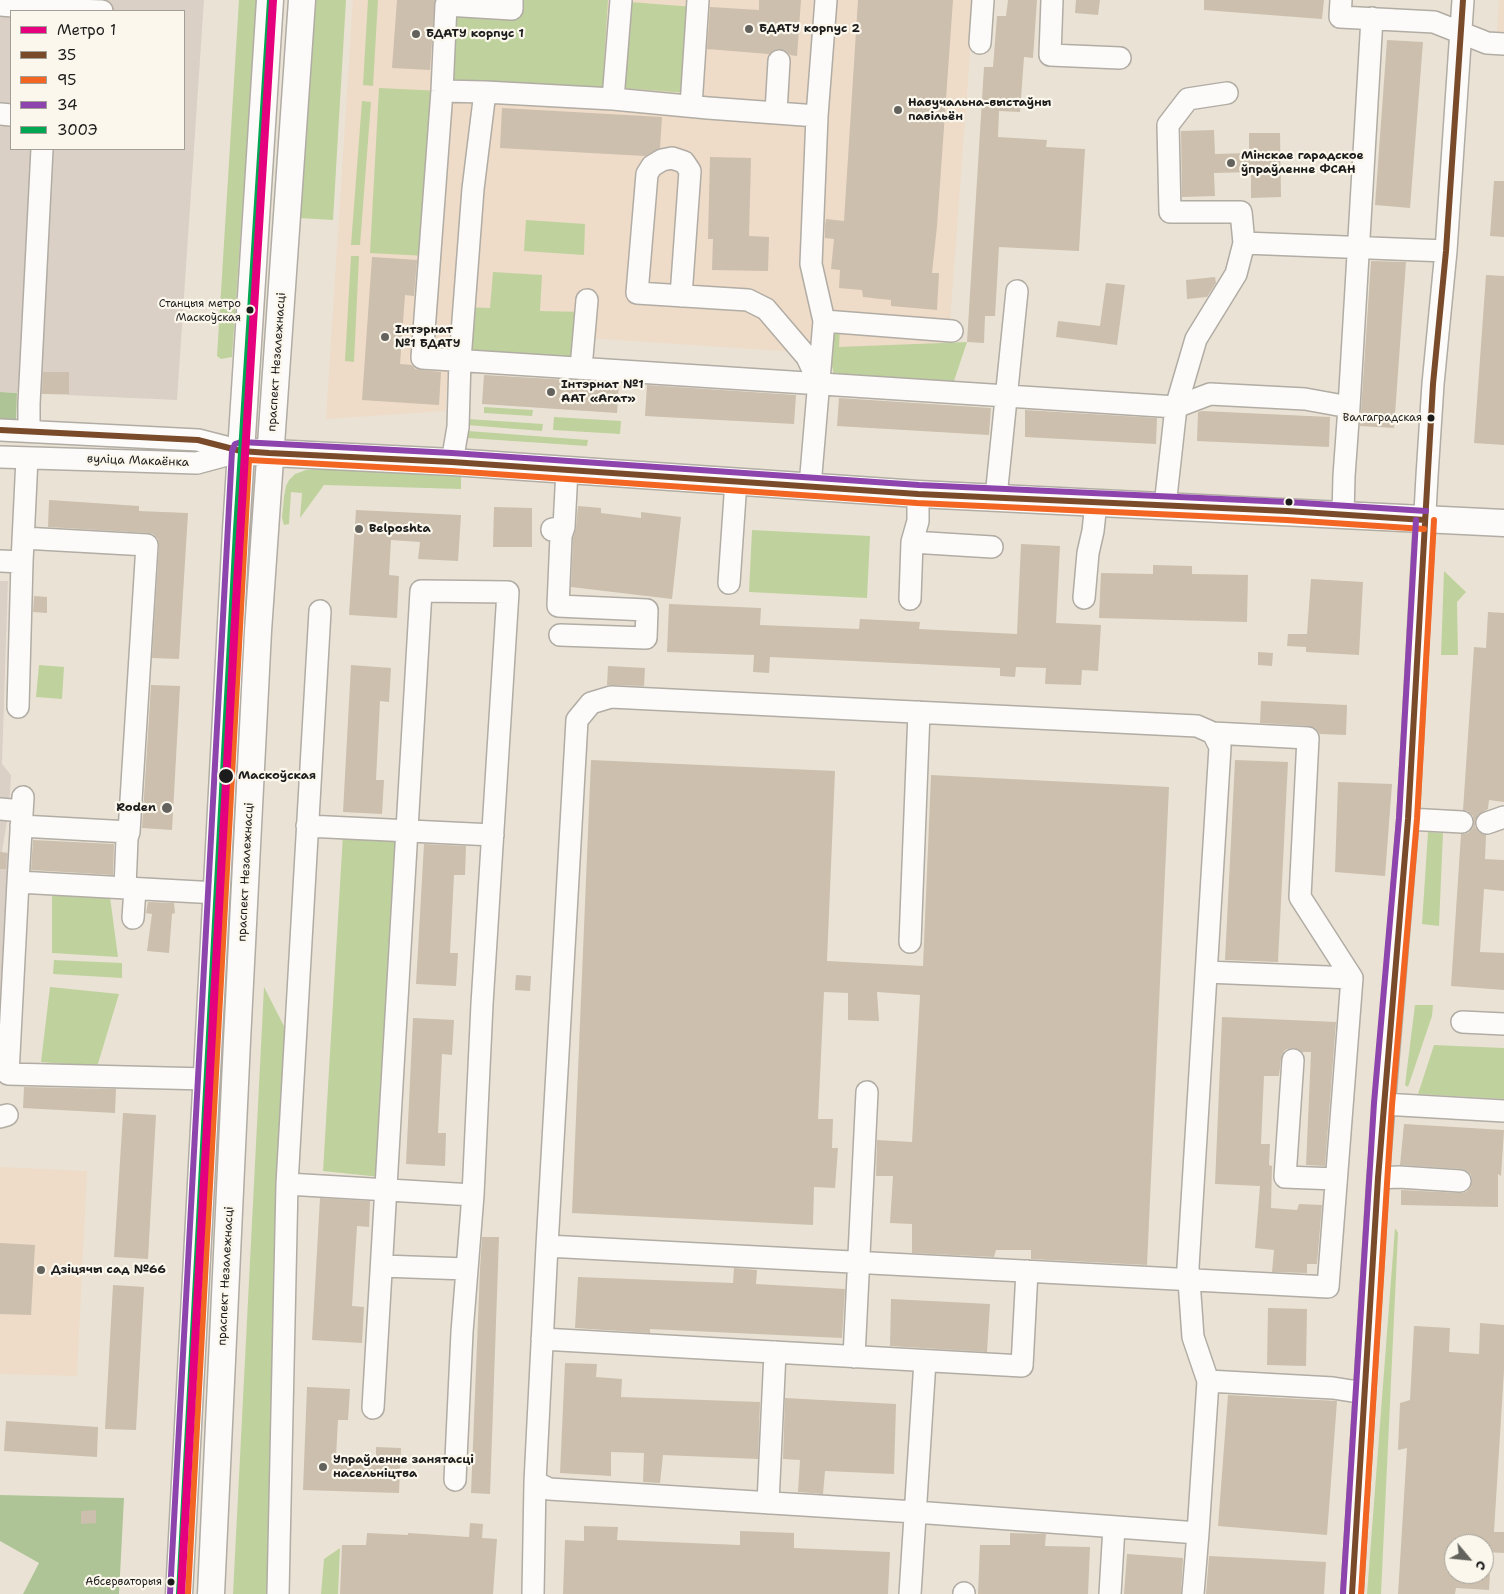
<!DOCTYPE html>
<html>
<head>
<meta charset="utf-8">
<style>
	body { margin:0 }
	#map { position:relative; width:1504px; height:1594px; overflow:hidden; background:#eae3d5; font-family:"Shantell Sans",sans-serif }
	canvas { display:block }
	.legend { position:absolute; left:10px; top:10px; width:175px; height:140px; box-sizing:border-box; background:#fbf7ec; border:1px solid #a29f99; margin:0; padding:6px 9px; list-style:none; font-size:15px; color:#1c1c1c }
	.legend li { display:flex; align-items:center; gap:10px; height:25px }
	.legend b { width:25px; border:1px solid #a29f99 }
	.north { position:absolute; left:1444px; top:1534px; width:50px; height:50px; box-sizing:border-box; background:#fbf7ec; border:1px solid #a29f99; border-radius:50%; rotate:118deg; font-size:14px; font-weight:700; line-height:20px; text-align:center; color:#1c1c1c }
	.north::after { content:''; display:block; margin:auto; width:18px; height:22px; background:#64625d; clip-path:polygon(50% 0,100% 100%,50% 72%,0 100%) }
</style>
</head>
<body>
<div id="map">
<canvas width="1504" height="1594"></canvas>
<ul class="legend">
<li><b style="height:6px;background:#e5007d"></b>Метро 1</li>
<li><b style="height:6px;background:#7a4b2a"></b>35</li>
<li><b style="height:6px;background:#f26522"></b>95</li>
<li><b style="height:6px;background:#8e44ad"></b>34</li>
<li><b style="height:6px;background:#00a651"></b>300Э</li>
</ul>
<div class="north">С</div>
</div>
<script>
const g = document.querySelector('canvas').getContext('2d');
g.lineJoin = 'round';
function fill(path, color) {
  g.fillStyle = color;
  g.fill(path, 'evenodd');
}
function toPath(rows) {
  const path = new Path2D();
  for (const r of rows) {
    path.moveTo(r[0], r[1]);
    for (let i = 2; i < r.length; i += 2) path.lineTo(r[i], r[i + 1]);
  }
  return path;
}
function strokePath(path, color, width, dash) {
  g.strokeStyle = color;
  g.lineWidth = width;
  g.lineCap = dash ? 'butt' : 'round';
  g.setLineDash(dash || []);
  g.stroke(path);
}
function drawText(font, color, halo, rows, align = 'center') {
  g.font = font + ' "Shantell Sans",sans-serif';
  g.lineWidth = 4.5;
  g.setLineDash([]);
  g.textBaseline = 'middle';
  g.strokeStyle = halo;
  g.fillStyle = color;
  for (const [text, x, y, turn = 0] of rows) {
    g.save();
    g.translate(x, y);
    g.rotate((+turn || 0) * Math.PI / 180);
    g.textAlign = isNaN(turn) ? turn : align;
    if (halo) g.strokeText(text, 0, 0);
    g.fillText(text, 0, 0);
    g.restore();
  }
}
fill(toPath([
	[353,0,974,0,947,362,452,329,445,411,326,419],
	[1499,0,1504,0,1504,34,1497,33],
	[0,1167,87,1171,77,1376,0,1374]
]), '#eedbc8');
fill(toPath([
	[0,0,204,0,177,400,0,392],
	[11,11,184,11,184,149,11,149],
	[0,581,8,581,2,764,11,775,9,809,2,852,8,853,0,1007]
]), '#dbd0c6');
fill(toPath([
	[239,0,257,0,232,357,221,359,217,356],
	[313,0,346,0,333,220,298,218],
	[368,0,378,0,373,86,363,85],
	[513,0,608,0,602,95,449,87,453,7],
	[630,2,694,7,686,93,623,88],
	[379,88,442,91,427,256,370,253],
	[362,101,371,102,360,245,351,245],
	[526,220,585,224,584,255,524,251],
	[351,256,359,256,354,362,345,361],
	[493,272,542,275,540,311,586,312,581,368,460,360,464,307,490,308],
	[829,326,840,326,839,347,967,342,953,384,834,376,828,346],
	[484,407,533,410,532,416,484,413],
	[554,417,621,421,620,434,553,430],
	[468,419,543,424,542,431,467,425],
	[468,431,588,440,587,446,468,438],
	[318,469,461,474,461,489,324,485,300,518,302,493,291,492,289,524,284,525,282,518,284,497,286,486,289,480,295,474,306,470],
	[752,530,870,536,867,598,749,592],
	[1444,571,1466,592,1457,602,1458,655,1441,655],
	[39,665,64,667,62,699,36,697],
	[1428,832,1443,833,1439,926,1422,924],
	[343,834,402,836,380,1177,323,1171],
	[52,891,110,897,118,957,52,953],
	[54,960,122,963,122,978,53,974],
	[50,987,119,994,97,1067,41,1062],
	[264,987,286,1030,267,1594,233,1594],
	[1415,1005,1433,1005,1432,1016,1408,1087,1405,1085],
	[1434,1045,1504,1048,1504,1099,1418,1094],
	[1395,1228,1398,1233,1381,1594,1367,1594],
	[340,1548,338,1594,321,1594,324,1559]
]), '#bfd29d');
fill(toPath([
	[0,392,17,393,16,421,0,421],
	[0,1495,124,1498,119,1594,23,1594,39,1563,0,1541]
]), '#aec496');
fill(toPath([
	[397,0,435,0,430,70,392,68],
	[759,0,801,0,797,56,790,55,786,51,780,49,774,50,769,54,707,49,710,7,759,10],
	[858,0,953,0,937,226,932,273,939,273,937,310,891,306,891,300,863,297,862,290,839,288,840,270,831,269,834,239,825,238,825,225,826,219,844,221],
	[1008,0,1037,0,1033,58,1024,57,1020,112,999,111,998,137,1047,140,1046,147,1085,149,1079,251,999,247,995,316,985,316,984,343,967,342,984,67,993,67,997,16,1006,16],
	[1076,0,1100,0,1098,15,1075,13],
	[1204,0,1324,0,1322,19,1204,10],
	[1387,40,1423,42,1410,208,1375,205],
	[502,108,662,117,660,148,645,156,500,148],
	[1214,130,1215,154,1249,153,1249,133,1280,133,1281,197,1251,198,1251,172,1214,173,1215,196,1182,197,1181,131],
	[710,157,751,158,749,236,769,237,768,271,712,270,713,239,708,239],
	[1494,181,1504,181,1504,237,1490,236],
	[372,257,417,260,414,296,405,295,400,364,412,365,415,369,421,370,441,372,439,405,362,400],
	[1371,261,1406,262,1394,428,1360,426],
	[1486,275,1504,276,1504,445,1474,443],
	[1215,277,1216,283,1207,297,1187,299,1186,280],
	[1106,283,1125,285,1117,345,1056,337,1058,321,1100,326],
	[43,372,69,372,69,394,42,394],
	[484,375,619,383,617,413,482,404],
	[647,385,796,395,794,424,645,416],
	[839,398,991,408,989,435,837,426],
	[1025,410,1157,418,1156,444,1025,437],
	[1202,411,1330,417,1329,447,1197,441,1198,412],
	[49,500,139,506,139,511,188,513,179,659,152,658,159,546,158,539,153,534,148,533,48,527],
	[578,506,601,508,601,513,641,518,641,512,681,517,672,599,571,587,573,538,576,528],
	[494,507,532,508,532,547,493,547],
	[356,510,461,515,458,561,418,559,420,542,391,540,389,575,399,576,397,618,349,615],
	[1021,544,1060,546,1056,623,1101,625,1098,671,1082,670,1081,685,1045,684,1046,668,1016,667,1015,677,1000,676,1000,668,770,657,769,673,753,672,754,655,667,652,669,604,761,608,760,625,859,629,860,619,920,622,919,629,1017,634],
	[1153,565,1192,566,1192,574,1248,575,1247,622,1099,618,1101,573,1153,574],
	[1311,579,1363,582,1359,655,1306,652,1306,647,1287,646,1288,634,1307,634],
	[34,596,47,597,47,613,33,612],
	[1488,612,1504,613,1504,802,1489,800,1488,809,1478,815,1475,821,1475,827,1479,832,1486,835,1485,859,1504,860,1504,891,1484,889,1480,952,1504,953,1504,990,1451,986,1461,834,1468,833,1473,828,1474,823,1473,816,1468,811,1463,810,1474,647,1486,648],
	[1258,652,1273,653,1272,666,1258,665],
	[351,665,391,668,389,702,380,701,376,780,384,780,382,814,343,812],
	[608,666,645,668,644,686,607,685],
	[151,685,180,686,172,830,142,828],
	[1261,701,1347,705,1346,735,1320,734,1315,728,1309,726,1260,723],
	[591,760,835,771,827,961,923,966,931,775,1169,787,1147,1265,1031,1259,1031,1250,996,1250,994,1257,912,1253,912,1224,890,1223,893,1176,876,1176,877,1140,912,1142,920,995,877,992,879,1021,848,1020,848,993,824,992,818,1119,833,1119,832,1148,838,1148,835,1188,814,1187,813,1225,572,1213],
	[1235,760,1288,762,1278,962,1225,960],
	[1338,782,1392,784,1385,876,1335,872],
	[33,840,114,844,113,875,31,870],
	[424,844,466,846,465,875,454,875,450,953,458,953,456,986,416,984],
	[0,852,7,853,6,869,0,869],
	[148,902,174,903,175,913,172,914,169,953,147,951,152,914,146,913],
	[516,975,531,976,530,991,515,990],
	[1222,1017,1336,1022,1325,1166,1306,1165,1311,1052,1302,1052,1294,1048,1287,1049,1284,1051,1281,1059,1279,1076,1264,1076,1261,1144,1270,1144,1269,1165,1272,1166,1271,1208,1297,1210,1299,1204,1322,1205,1317,1264,1307,1264,1307,1273,1272,1272,1274,1250,1255,1248,1260,1186,1215,1184],
	[413,1018,454,1020,452,1055,442,1054,438,1133,446,1133,445,1166,406,1164],
	[24,1087,116,1089,115,1113,23,1108],
	[123,1113,156,1115,148,1259,114,1257],
	[1404,1124,1504,1130,1501,1176,1498,1174,1498,1207,1401,1205,1401,1190,1460,1193,1466,1192,1470,1188,1472,1181,1471,1175,1467,1171,1461,1169,1400,1165],
	[320,1198,370,1201,369,1227,357,1226,352,1306,364,1307,362,1343,312,1340],
	[482,1237,499,1237,490,1494,471,1493,480,1269],
	[0,1243,35,1245,31,1315,0,1314],
	[734,1268,757,1270,756,1284,845,1289,842,1338,650,1329,650,1333,575,1328,578,1277,733,1283],
	[113,1285,144,1287,136,1430,105,1429],
	[891,1299,990,1304,987,1352,890,1346],
	[1268,1308,1307,1309,1306,1366,1267,1365],
	[1480,1323,1504,1325,1504,1370,1494,1532,1504,1532,1504,1553,1484,1552,1484,1544,1454,1544,1454,1574,1490,1574,1489,1590,1456,1588,1455,1594,1398,1594,1407,1448,1398,1450,1400,1403,1410,1400,1414,1326,1450,1328,1449,1352,1479,1354],
	[565,1363,597,1364,596,1377,622,1379,621,1397,760,1402,758,1459,663,1455,660,1483,643,1482,644,1453,611,1452,611,1476,560,1473],
	[307,1387,350,1389,348,1420,338,1420,336,1457,376,1458,376,1447,401,1448,399,1493,303,1490],
	[1228,1395,1337,1401,1327,1535,1218,1526],
	[785,1398,896,1404,894,1474,825,1471,823,1494,798,1492,800,1460,783,1459],
	[6,1421,98,1427,97,1457,4,1451],
	[96,1510,96,1523,81,1524,81,1511],
	[470,1523,483,1524,482,1538,497,1539,493,1594,340,1594,342,1545,366,1545,367,1533,408,1535,408,1533,469,1537],
	[584,1526,618,1527,617,1540,740,1545,740,1531,794,1533,794,1548,890,1552,888,1594,563,1594,565,1540,584,1541],
	[1010,1533,1046,1534,1045,1546,1090,1547,1088,1594,978,1594,980,1545,1010,1545],
	[1127,1554,1183,1558,1181,1594,1124,1594],
	[1209,1556,1326,1562,1324,1594,1206,1594]
]), '#ccbfad');
const minor = toPath([
	[512,0,512,9,446,5,442,91,422,358,1176,407,1210,394,1305,399,1349,407],
	[1052,0,1050,55,1120,58],
	[1341,0,1340,17,1434,22,1487,43,1504,44],
	[0,5,49,9],
	[49,11,49,9,102,11],
	[980,43,983,0],
	[442,91,485,92],
	[613,99,621,0],
	[691,106,698,0],
	[776,112,779,61],
	[0,114,11,115],
	[1244,243,1446,251],
	[681,296,690,171,684,162,672,158,662,160,652,166,647,174,637,293,748,300,766,309,807,357,819,383],
	[824,321,952,331],
	[581,368,587,300],
	[0,430,198,440,241,451],
	[29,431,29,404,42,149],
	[0,457,197,463,238,452],
	[452,462,458,427,460,360,473,189,485,92,613,99,708,108,817,116],
	[810,486,824,321,811,264,817,116,826,0],
	[996,497,1017,291],
	[1165,506,1176,407,1196,339,1236,274,1244,243,1241,212,1170,212,1168,125,1188,99,1227,93],
	[1343,515,1344,476,1349,407,1372,18],
	[552,530,552,529,564,527,567,470],
	[912,542,992,547],
	[0,561,22,562,27,458],
	[729,583,736,481],
	[1084,598,1088,553,1093,531,1096,503],
	[910,599,912,542,918,521,918,494],
	[560,635,646,638,647,610,558,606,561,536,564,527],
	[18,707,22,562],
	[1213,733,1308,738,1300,897,1352,978],
	[23,797,18,882,217,893],
	[0,809,22,811],
	[1408,819,1462,822],
	[1487,823,1504,817],
	[21,826,129,832,147,545,23,538],
	[307,826,493,835],
	[18,882,8,1074,206,1079],
	[125,888,127,838,129,832],
	[133,918,135,889],
	[910,942,919,712],
	[1462,1022,1504,1024],
	[1293,1060,1285,1177,1336,1179],
	[1383,1104,1504,1111],
	[0,1117,7,1115],
	[1378,1178,1399,1177,1460,1181],
	[287,1184,473,1195],
	[547,1246,1328,1287,1352,978,1206,972],
	[382,1266,467,1269],
	[542,1339,1022,1366,1027,1271],
	[854,1357,867,1092],
	[1208,1381,1333,1388,1352,1391,1365,1390],
	[373,1408,421,591,508,592,482,1004,473,1195,462,1332,455,1480],
	[768,1503,775,1352],
	[278,1594,287,1184,320,611],
	[533,1594,535,1482],
	[910,1594,925,1361],
	[964,1594,964,1593],
	[1110,1594,1114,1527],
	[1193,1594,1198,1533,1208,1381,1193,1337,1188,1267,1220,747,1213,733,1197,726,611,697,591,703,577,720,547,1246,535,1482,549,1489,915,1512,1198,1533],
	[1352,1594,1378,1178,1408,819,1427,476,1433,384,1446,251,1463,0]
]);
const major = toPath([
	[252,452,452,462,918,494,1504,523],
	[179,1594,236,530,270,0],
	[211,1594,237,1041,258,631,302,0]
]);
strokePath(minor, '#b1aca4', 24);
strokePath(major, '#b1aca4', 29);
strokePath(minor, '#fcfbf9', 21);
strokePath(major, '#fcfbf9', 26);
strokePath(toPath([
	[0,430,198,440,241,451,269,453,452,462,918,494,1287,511,1425,520],
	[1352,1594,1378,1178,1408,819,1433,384,1446,251,1463,0]
]), '#7a4b2a', 6);
strokePath(toPath([
	[188,1594,249,460,451,471,917,503,1287,520,1424,529],
	[1361,1594,1392,1105,1417,819,1434,520]
]), '#f26522', 6);
strokePath(toPath([
	[1343,1593,1374,1103,1399,818,1416,520],
	[170,1594,232,451,235,444,241,442,452,453,919,485,1287,502,1426,511]
]), '#8e44ad', 6);
strokePath(toPath([
	[179,1594,236,530,270,0]
]), '#00a651', 6);
strokePath(toPath([
	[181,1594,237,584,273,0]
]), '#e5007d', 8);
for (const [x, y, r, color] of [
	[749,29,5,"#64625d"],
	[416,34,5,"#64625d"],
	[898,110,5,"#64625d"],
	[1231,163,5,"#64625d"],
	[250,310,4.5,"#1c1c1c"],
	[385,337,5,"#64625d"],
	[551,392,5,"#64625d"],
	[1431,418,4.5,"#1c1c1c"],
	[1289,502,4.5,"#1c1c1c"],
	[359,529,5,"#64625d"],
	[226,776,8,"#1c1c1c"],
	[167,808,6,"#64625d"],
	[41,1270,5,"#64625d"],
	[323,1467,5,"#64625d"],
	[171,1582,4.5,"#1c1c1c"]
]) {
  const dot = new Path2D();
  dot.arc(x, y, r, 0, 2 * Math.PI);
  g.fillStyle = color;
  g.fill(dot);
  strokePath(dot, '#fbf7ec', 2);
}
drawText('11px', '#1c1c1c', '#fbf7ec', [
	["Станцыя метро",241,304],
	["Маскоўская",241,318],
	["Валгаградская",1422,418],
	["Абсерваторыя",162,1582]
], 'right');
drawText('bold 12px', '#1c1c1c', '#fbf7ec', [
	["БДАТУ корпус 2",759,29],
	["БДАТУ корпус 1",426,34],
	["Навучальна-выстаўны",908,103],
	["павільён",908,117],
	["Мінскае гарадское",1241,156],
	["ўпраўленне ФСАН",1241,170],
	["Інтэрнат",395,330],
	["№1 БДАТУ",395,344],
	["Інтэрнат №1",561,385],
	["ААТ «Агат»",561,399],
	["Belposhta",369,529],
	["Roden",156,808,"right"],
	["Дзіцячы сад №66",51,1270],
	["Упраўленне занятасці",333,1460],
	["насельніцтва",333,1474]
], 'left');
drawText('12px', '#1c1c1c', '#fbf7ec', [
	["праспект Незалежнасці",277,362,-86],
	["вуліца Макаёнка",138,461,2],
	["праспект Незалежнасці",246,872,-87],
	["праспект Незалежнасці",226,1276,-87]
]);
drawText('bold 12px', '#1c1c1c', '#fbf7ec', [
	["Маскоўская",238,776]
], 'left');
</script>
</body>
</html>
